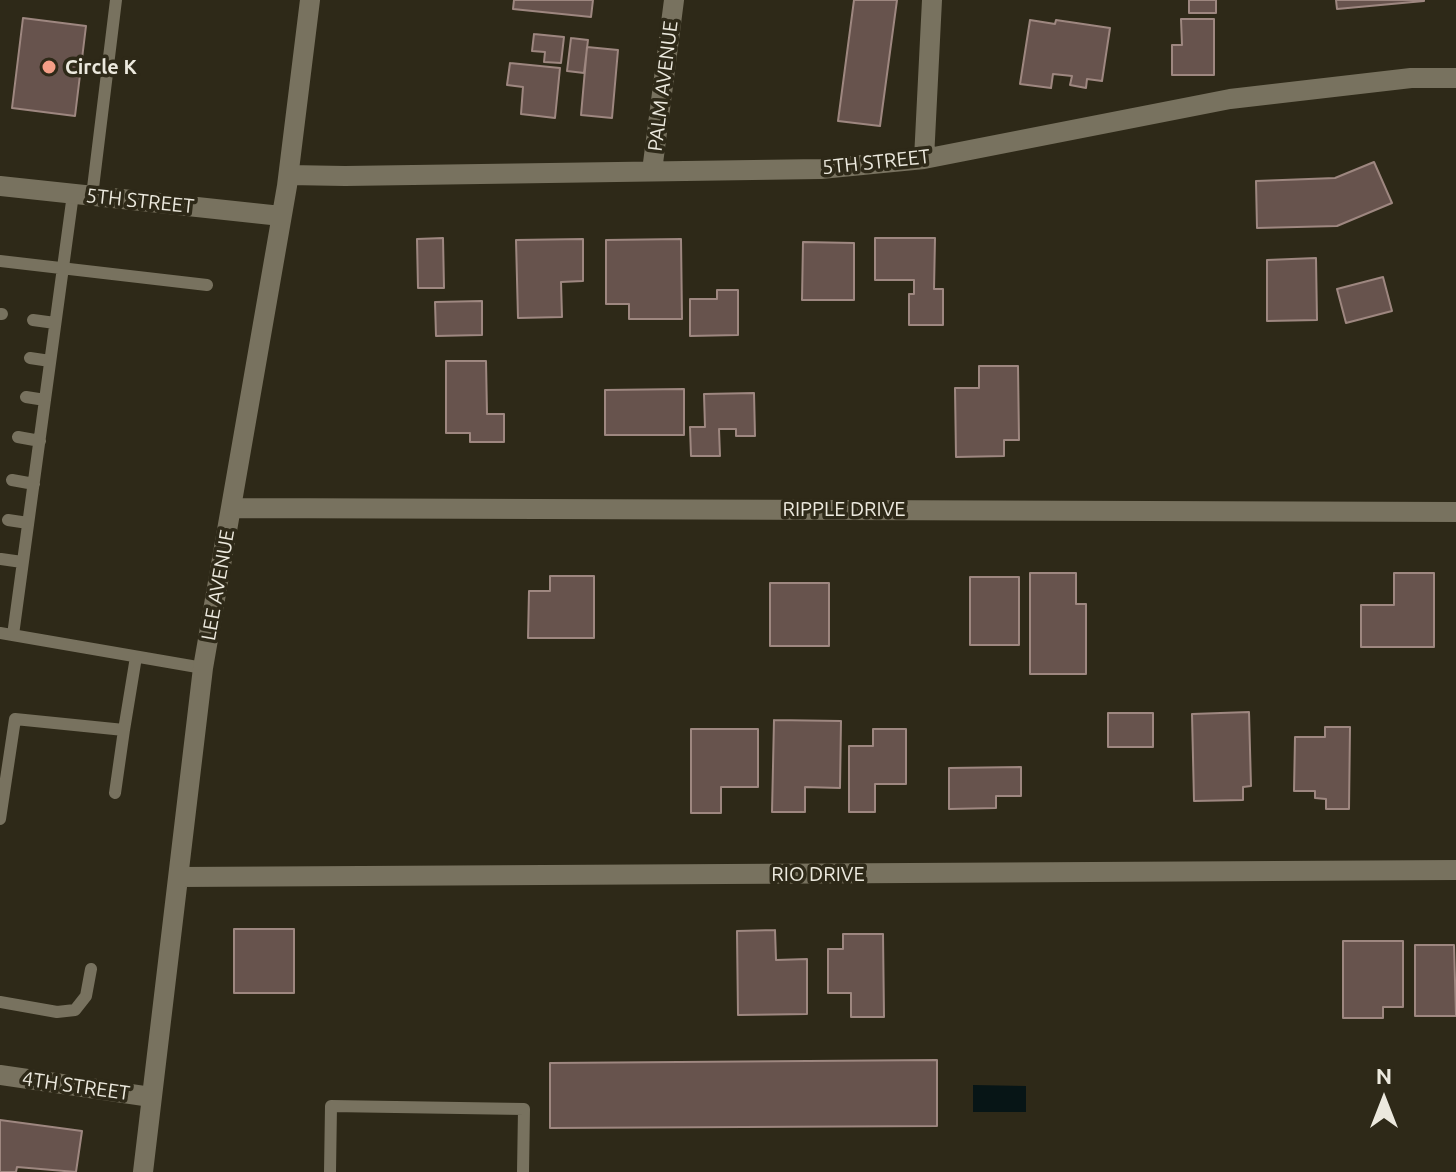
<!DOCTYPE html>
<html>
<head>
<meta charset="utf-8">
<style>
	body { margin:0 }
	#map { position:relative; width:1456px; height:1172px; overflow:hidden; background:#2e2918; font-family:Ubuntu,sans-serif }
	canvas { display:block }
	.north { position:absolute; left:1344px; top:1060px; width:80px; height:80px; -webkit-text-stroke:6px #2e2918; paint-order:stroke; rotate:0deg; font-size:22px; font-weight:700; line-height:32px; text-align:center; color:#ece9de }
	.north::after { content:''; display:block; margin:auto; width:28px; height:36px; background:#ece9de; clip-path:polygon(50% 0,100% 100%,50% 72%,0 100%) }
</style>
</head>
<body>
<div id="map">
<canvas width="1456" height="1172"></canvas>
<div class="north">N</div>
</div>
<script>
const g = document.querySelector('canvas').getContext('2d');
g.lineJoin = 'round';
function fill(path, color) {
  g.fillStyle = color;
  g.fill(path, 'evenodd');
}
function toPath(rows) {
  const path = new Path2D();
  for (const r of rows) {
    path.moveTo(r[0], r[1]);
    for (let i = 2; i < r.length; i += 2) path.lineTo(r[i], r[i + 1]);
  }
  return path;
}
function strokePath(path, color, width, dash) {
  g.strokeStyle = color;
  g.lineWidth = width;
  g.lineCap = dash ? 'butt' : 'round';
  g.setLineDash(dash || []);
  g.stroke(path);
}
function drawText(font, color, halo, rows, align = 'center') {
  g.font = font + ' Ubuntu,sans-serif';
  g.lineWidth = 7;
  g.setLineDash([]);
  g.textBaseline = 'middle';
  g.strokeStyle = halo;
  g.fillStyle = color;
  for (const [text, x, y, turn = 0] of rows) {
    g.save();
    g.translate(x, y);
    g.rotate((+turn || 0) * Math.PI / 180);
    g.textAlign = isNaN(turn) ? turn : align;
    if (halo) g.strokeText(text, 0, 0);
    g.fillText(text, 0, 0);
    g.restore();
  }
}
fill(toPath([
	[973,1085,1026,1086,1026,1112,973,1112]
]), '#071516');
const building = toPath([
	[514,0,593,0,591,17,513,9,514,0],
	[854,0,897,0,880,126,838,121,854,0],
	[1189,0,1216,0,1216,13,1189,13,1189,0],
	[1336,0,1424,0,1424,1,1337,9,1336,0],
	[23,18,86,26,75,116,12,108,23,18],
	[1181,19,1214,19,1214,75,1172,75,1172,45,1182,45,1181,19],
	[1030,20,1055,24,1056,20,1110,28,1102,81,1087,79,1086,88,1070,85,1072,76,1053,74,1051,88,1020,84,1030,20],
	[534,34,564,37,561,63,544,62,545,52,532,51,534,34],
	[571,38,588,40,584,73,567,71,571,38],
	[587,47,618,50,612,118,581,115,587,47],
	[510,63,560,68,555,118,521,114,523,87,507,85,510,63],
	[1374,162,1392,203,1337,226,1257,228,1256,181,1335,178,1374,162],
	[443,238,444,288,418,288,417,239,443,238],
	[875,238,935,238,934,289,943,289,943,325,909,325,909,294,914,294,914,280,875,280,875,238],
	[583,239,583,281,561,282,562,317,518,318,516,240,583,239],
	[681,239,682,319,629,319,629,304,606,304,606,240,681,239],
	[803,242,854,243,854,300,802,300,803,242],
	[1316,258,1317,320,1267,321,1267,260,1316,258],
	[1383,277,1392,311,1346,323,1337,289,1383,277],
	[717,290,738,290,738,335,690,336,690,299,717,299,717,290],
	[482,301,482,335,436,336,435,302,482,301],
	[446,361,486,361,487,414,504,414,504,442,470,442,470,433,446,433,446,361],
	[979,366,1018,366,1019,440,1004,440,1004,456,956,457,955,388,979,388,979,366],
	[684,389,684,435,605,435,605,390,684,389],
	[754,393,755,436,736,436,736,429,719,429,720,456,691,456,690,427,705,427,704,394,754,393],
	[1030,573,1076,573,1076,604,1086,604,1086,674,1030,674,1030,573],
	[1394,573,1434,573,1434,647,1361,647,1361,605,1394,605,1394,573],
	[550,576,594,576,594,638,528,638,529,591,550,591,550,576],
	[970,577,1019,577,1019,645,970,645,970,577],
	[770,583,829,583,829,646,770,646,770,583],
	[1249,712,1251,786,1243,787,1243,800,1194,801,1192,714,1249,712],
	[1108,713,1153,713,1153,747,1108,747,1108,713],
	[774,720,841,721,840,788,805,787,805,812,772,812,774,720],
	[1325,727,1350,727,1349,809,1326,809,1326,799,1315,798,1315,791,1294,791,1295,737,1325,737,1325,727],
	[691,729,758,729,758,787,721,787,721,813,691,813,691,729],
	[873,729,906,729,906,784,875,784,875,812,849,812,849,746,873,746,873,729],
	[1021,767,1021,796,996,796,996,808,949,809,949,768,1021,767],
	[234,929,294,929,294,993,234,993,234,929],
	[775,930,776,960,807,959,807,1014,738,1015,737,931,775,930],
	[843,934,883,934,884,1017,851,1017,851,993,828,993,828,949,843,949,843,934],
	[1343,941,1403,941,1403,1007,1383,1007,1383,1018,1343,1018,1343,941],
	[1415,945,1454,945,1456,1016,1415,1016,1415,945],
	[937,1060,937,1126,550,1128,550,1063,937,1060],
	[0,1120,82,1131,76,1172,17,1167,16,1172,0,1172,0,1120]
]);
fill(building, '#67534d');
strokePath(building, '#9e8780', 2);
strokePath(toPath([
	[92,196,116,0],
	[0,261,207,285],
	[0,314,2,314],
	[33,320,55,323],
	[30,358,50,361],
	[26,397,45,400],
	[18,437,40,441],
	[12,480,34,484],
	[8,520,28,523],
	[1,559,22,562],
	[0,633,203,668],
	[13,635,73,194],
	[115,793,124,730],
	[0,819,15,719,124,730,136,657],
	[0,1002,57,1012,75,1010,86,996,91,969],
	[330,1172,331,1106,524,1109,523,1172]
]), '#78725f', 12);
strokePath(toPath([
	[924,159,932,0],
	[652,171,674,0],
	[289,175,345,176,821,169,924,159,1230,99,1411,78,1456,78],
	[0,186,281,216],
	[232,508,1456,512],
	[179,877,1456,870],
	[0,1075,151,1097],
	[143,1172,203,668,287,186,310,0]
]), '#78725f', 20);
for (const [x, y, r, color] of [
	[49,67,8,"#f49e87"]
]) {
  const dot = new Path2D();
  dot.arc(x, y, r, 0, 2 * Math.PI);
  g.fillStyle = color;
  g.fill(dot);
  strokePath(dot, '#2e2918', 3);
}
drawText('bold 20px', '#ece9de', '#2e2918', [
	["Circle K",65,67]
], 'left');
drawText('20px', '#ece9de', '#2e2918', [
	["PALM AVENUE",663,86,-83],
	["5TH STREET",876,162,-6],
	["5TH STREET",140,201,6],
	["RIPPLE DRIVE",844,509],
	["LEE AVENUE",218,585,-80],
	["RIO DRIVE",818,874],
	["4TH STREET",76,1086,8]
]);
</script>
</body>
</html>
